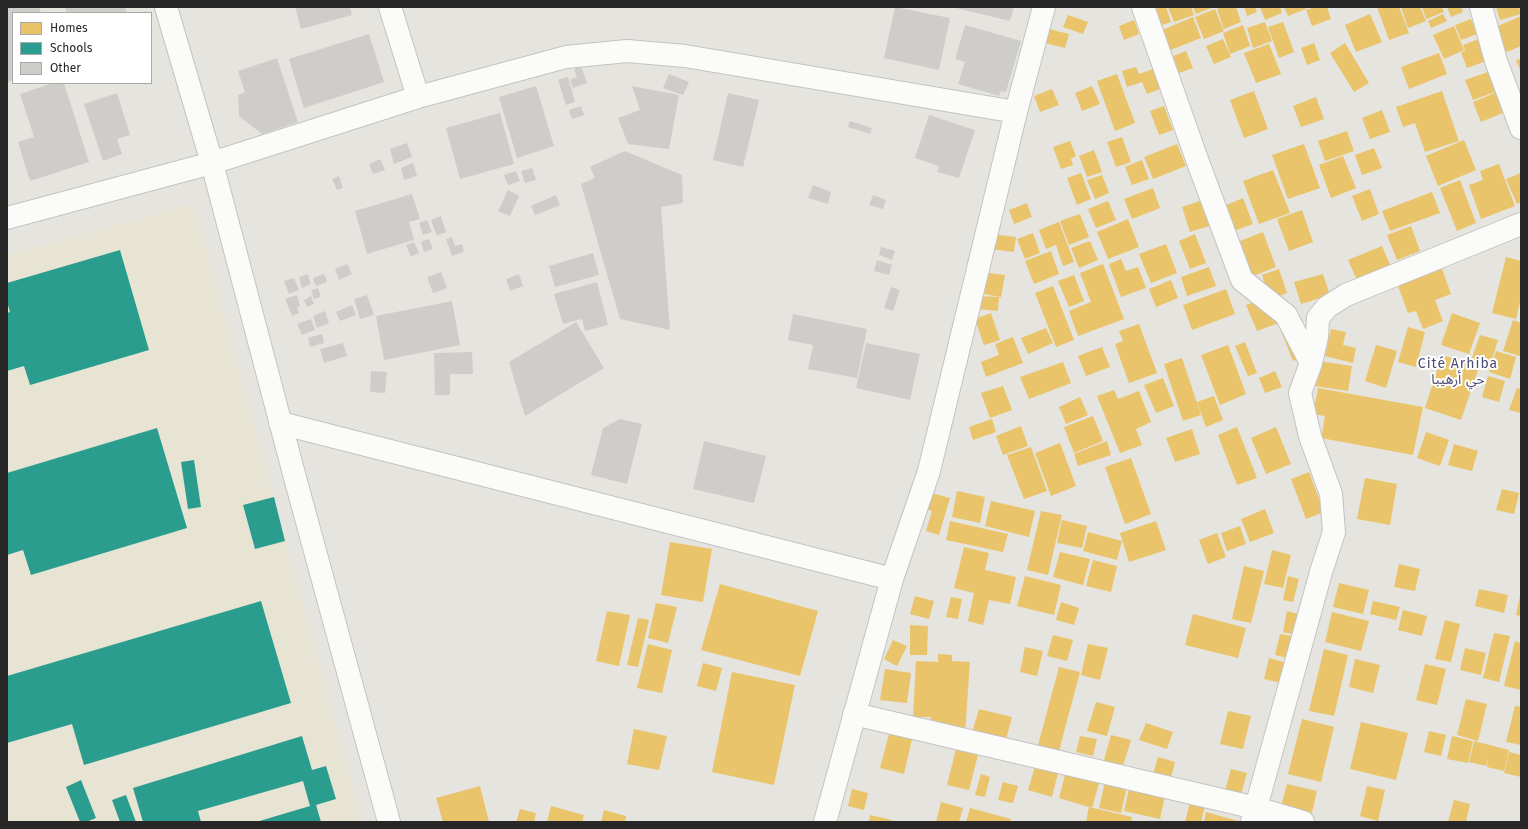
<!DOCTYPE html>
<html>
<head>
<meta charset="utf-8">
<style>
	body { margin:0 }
	#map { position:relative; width:1528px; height:829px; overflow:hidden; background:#e6e4de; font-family:"Fira Sans",sans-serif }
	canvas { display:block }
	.frame { position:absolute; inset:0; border:8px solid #272727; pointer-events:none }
	.legend { position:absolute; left:12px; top:12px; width:140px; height:72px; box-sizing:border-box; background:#fff; border:1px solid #a9a9a9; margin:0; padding:5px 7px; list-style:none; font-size:12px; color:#272727 }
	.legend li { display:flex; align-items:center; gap:8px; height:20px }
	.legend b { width:20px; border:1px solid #a9a9a9 }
</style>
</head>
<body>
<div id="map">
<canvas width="1528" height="829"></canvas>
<div class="frame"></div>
<ul class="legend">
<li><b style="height:11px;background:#e9c46a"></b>Homes</li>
<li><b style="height:11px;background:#2a9d8f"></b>Schools</li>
<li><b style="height:11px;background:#cfcdc9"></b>Other</li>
</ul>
</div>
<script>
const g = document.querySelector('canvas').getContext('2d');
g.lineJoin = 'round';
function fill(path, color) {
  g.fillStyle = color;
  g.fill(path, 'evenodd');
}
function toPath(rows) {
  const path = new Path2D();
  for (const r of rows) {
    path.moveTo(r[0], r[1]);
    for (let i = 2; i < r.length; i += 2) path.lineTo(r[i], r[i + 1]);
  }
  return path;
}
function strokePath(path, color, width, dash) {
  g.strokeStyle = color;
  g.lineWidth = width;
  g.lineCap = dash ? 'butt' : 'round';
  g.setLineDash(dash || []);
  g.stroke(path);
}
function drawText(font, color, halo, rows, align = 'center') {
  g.font = font + ' "Fira Sans","Noto Sans Arabic",sans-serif';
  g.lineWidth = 4;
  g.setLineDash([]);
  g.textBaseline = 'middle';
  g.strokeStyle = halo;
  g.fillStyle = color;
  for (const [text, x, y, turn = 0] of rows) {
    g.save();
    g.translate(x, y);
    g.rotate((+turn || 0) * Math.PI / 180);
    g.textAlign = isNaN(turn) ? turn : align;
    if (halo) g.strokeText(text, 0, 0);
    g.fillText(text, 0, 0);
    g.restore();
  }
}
fill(toPath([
	[193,204,362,822,7,822,7,255]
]), '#e8e4d3');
fill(toPath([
	[1153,7,1166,7,1171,22,1159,26],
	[1168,7,1191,7,1194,15,1174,22],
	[1193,7,1214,7,1196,14],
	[1221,7,1236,7,1241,22,1224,29,1217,9],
	[1244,7,1255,7,1257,12,1247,16],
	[1260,7,1280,7,1282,13,1265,20],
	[1284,7,1305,7,1306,9,1288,16],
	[1315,7,1327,7,1331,19,1312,26,1306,10],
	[1377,7,1399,7,1409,33,1389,40],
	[1401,7,1420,7,1426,21,1408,28],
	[1422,7,1442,7,1444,12,1426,19],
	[1447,7,1461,7,1463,12,1451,17],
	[1496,7,1519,7,1521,14,1500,20],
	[1215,9,1224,31,1204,39,1195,17],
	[1370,14,1382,42,1356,52,1345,25],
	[1443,14,1447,21,1431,28,1428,21],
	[1068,15,1088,22,1083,34,1063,27],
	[1521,16,1521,46,1502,54,1491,29],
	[1193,17,1201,38,1168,51,1160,31],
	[1471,19,1477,34,1461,40,1455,25],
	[1134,20,1139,34,1124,40,1119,26],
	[1265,22,1272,41,1253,48,1247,28],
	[1283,22,1294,52,1279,58,1268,27],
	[1243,25,1250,46,1230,54,1223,33],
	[1454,26,1464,50,1444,59,1433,35],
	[1045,28,1069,34,1065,48,1041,42],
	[1481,38,1489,60,1467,68,1461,52,1465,51,1463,45],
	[1223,39,1231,57,1214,64,1206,46],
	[1314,43,1320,60,1307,65,1301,48],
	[1345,43,1369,83,1354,92,1330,53],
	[1269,44,1281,74,1256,83,1244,53],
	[1186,51,1193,68,1179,73,1173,56],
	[1439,53,1447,74,1409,89,1401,67],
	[1521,59,1521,72,1516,60],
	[1136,67,1139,74,1153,69,1160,89,1147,94,1142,82,1127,87,1122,71],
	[1488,72,1495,92,1473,100,1465,80],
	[1117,74,1135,123,1115,131,1097,81],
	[1092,86,1100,104,1082,111,1075,93],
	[1052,89,1059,105,1040,112,1034,96],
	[1254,91,1268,129,1244,138,1230,100],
	[1442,91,1459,141,1425,152,1415,123,1403,127,1396,107],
	[1497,92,1505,112,1481,122,1473,102],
	[1316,97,1324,119,1301,127,1293,106],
	[1164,106,1173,130,1159,135,1150,111],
	[1382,110,1390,132,1370,139,1362,118],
	[1347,131,1354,151,1325,161,1318,141],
	[1122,137,1131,162,1116,167,1107,142],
	[1464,140,1476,170,1438,186,1426,156],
	[1070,141,1076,156,1071,159,1073,165,1061,169,1053,147],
	[1177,144,1186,166,1153,179,1144,157],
	[1304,144,1320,188,1288,199,1272,155],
	[1374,148,1382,168,1362,175,1355,155],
	[1094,150,1102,172,1087,177,1079,156],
	[1343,156,1356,188,1331,198,1319,165],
	[1142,160,1149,179,1132,185,1125,167],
	[1499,164,1515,206,1481,219,1469,185,1483,180,1480,171],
	[1273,170,1290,213,1259,224,1243,181],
	[1081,173,1091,199,1077,205,1067,178],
	[1521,173,1521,202,1517,204,1506,179],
	[1102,175,1109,193,1095,199,1087,180],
	[1460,180,1476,223,1457,231,1440,188],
	[1153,188,1160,208,1132,219,1124,199],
	[1370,189,1379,214,1362,221,1352,196],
	[1432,192,1440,213,1390,231,1382,211],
	[1243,198,1253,224,1234,231,1224,206],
	[1203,200,1212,225,1190,232,1182,207],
	[1108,201,1116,220,1096,228,1088,209],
	[1027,203,1032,217,1014,224,1009,210],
	[1302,210,1313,242,1289,251,1277,219],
	[1080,214,1089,237,1069,245,1060,221],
	[1128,219,1139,247,1108,259,1097,232],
	[1059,222,1074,262,1063,266,1056,245,1046,249,1039,230],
	[1411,226,1420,251,1397,260,1387,235],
	[1263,232,1276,267,1248,278,1235,243],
	[1033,233,1040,253,1025,259,1017,239],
	[991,234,1016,237,1014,252,989,249],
	[1195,234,1206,263,1190,269,1179,241],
	[1090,241,1098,260,1079,268,1071,248],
	[1166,244,1177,273,1151,283,1139,254],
	[1382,246,1391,267,1357,280,1348,260],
	[1051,251,1059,274,1034,284,1025,261],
	[1506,257,1521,261,1521,298,1516,319,1492,313],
	[1121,259,1126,271,1138,267,1146,288,1121,297,1109,264],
	[1103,264,1124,319,1078,336,1069,311,1091,302,1080,273],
	[1209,267,1216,286,1187,296,1181,277],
	[1279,269,1287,293,1270,300,1262,275],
	[1442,269,1451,294,1435,300,1443,321,1423,329,1416,311,1408,313,1398,286],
	[982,272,1005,275,1001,297,978,293],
	[1323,274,1330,295,1301,304,1294,282],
	[1074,275,1084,301,1069,307,1058,281],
	[1171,280,1178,298,1156,307,1149,289],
	[1053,286,1074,340,1056,347,1035,293],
	[1226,289,1235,314,1192,330,1183,305],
	[977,296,999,297,998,311,976,309],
	[1261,299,1284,321,1257,331,1246,305],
	[991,313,1000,340,984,345,975,319],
	[1452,313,1480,323,1469,354,1441,345],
	[1513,320,1521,323,1520,356,1503,351],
	[1286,323,1300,358,1293,361,1279,326],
	[1139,324,1157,373,1129,383,1115,344,1123,341,1119,331],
	[1408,327,1425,332,1416,367,1398,362],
	[1046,328,1053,343,1028,354,1021,338],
	[1331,329,1346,332,1343,345,1356,348,1353,363,1325,356],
	[1480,335,1498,340,1489,369,1470,363],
	[1013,337,1023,363,986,377,981,362,999,355,995,344],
	[1245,342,1257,373,1248,376,1235,346],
	[1228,345,1246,394,1220,405,1201,355],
	[1376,345,1397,351,1386,388,1365,381],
	[1102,347,1110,367,1086,376,1078,356],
	[1496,351,1516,357,1510,379,1489,372],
	[1442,355,1479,367,1461,420,1425,408],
	[1182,358,1201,415,1183,421,1164,364],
	[1319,361,1352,366,1348,391,1315,386],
	[1063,362,1071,383,1029,399,1020,377],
	[1275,371,1282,387,1265,393,1259,378],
	[1488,376,1505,381,1499,402,1482,397],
	[1163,378,1174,406,1156,413,1144,385],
	[1003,386,1012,410,990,418,981,393],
	[1318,388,1423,407,1413,455,1321,438,1325,416,1313,414],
	[1517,388,1521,389,1521,413,1509,410],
	[1114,390,1118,399,1139,391,1151,422,1136,429,1142,445,1120,453,1097,396],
	[1214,396,1223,420,1206,427,1197,402],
	[1080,397,1088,415,1066,424,1059,407],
	[1093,416,1103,441,1074,453,1064,427],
	[992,419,996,432,973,440,969,427],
	[1021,426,1028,446,1003,455,996,436],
	[1237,427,1257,478,1237,485,1218,435],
	[1276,427,1291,464,1266,474,1251,438],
	[1192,429,1200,454,1175,462,1166,438],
	[1426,432,1449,440,1440,466,1417,458],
	[1107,441,1111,455,1078,466,1074,454],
	[1060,443,1076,486,1051,496,1035,453],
	[1454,444,1478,451,1472,471,1448,465],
	[1031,447,1047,491,1024,499,1007,455],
	[1131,458,1151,514,1125,524,1105,467],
	[1309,472,1324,512,1306,519,1291,479],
	[1365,478,1397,484,1390,525,1357,519],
	[1502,489,1519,493,1514,514,1496,510],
	[924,491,950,498,939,535,926,531,932,511,920,507],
	[957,491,985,497,980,523,952,517],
	[991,501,1035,511,1029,537,985,526],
	[1265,509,1274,533,1250,542,1241,519],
	[1041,511,1062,515,1048,575,1027,570],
	[1062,520,1087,526,1082,548,1057,543],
	[950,521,1008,534,1003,552,946,540],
	[1156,521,1166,550,1129,562,1120,533],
	[1240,526,1246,544,1227,551,1221,533],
	[1088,532,1122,541,1117,560,1083,551],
	[1217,533,1226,557,1208,564,1199,540],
	[670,542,712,549,703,602,661,595],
	[964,547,989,553,985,570,1016,577,1010,604,989,600,983,625,968,621,974,593,954,588],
	[1272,550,1291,555,1283,588,1264,584],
	[1060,552,1090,559,1083,585,1053,577],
	[1093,560,1117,566,1111,592,1086,586],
	[1399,564,1420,569,1415,591,1394,587],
	[1244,566,1264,571,1251,623,1232,619],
	[1025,576,1061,585,1054,615,1017,606],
	[1288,576,1299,579,1293,602,1283,600],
	[1339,583,1369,590,1363,614,1333,607],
	[720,584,818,611,800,676,701,650],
	[1479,589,1508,595,1504,613,1475,606],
	[915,596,934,601,929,619,910,614],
	[1520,596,1521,596,1521,616,1516,615],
	[951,597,962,599,958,619,946,617],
	[1373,601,1400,607,1396,620,1370,614],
	[1061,602,1079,608,1074,625,1056,620],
	[656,603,677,607,668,643,648,638],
	[1403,610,1427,616,1422,636,1398,630],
	[607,611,630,615,619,666,596,661],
	[1287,611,1305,616,1300,636,1283,632],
	[1332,612,1369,621,1361,651,1325,642],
	[1193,614,1246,628,1238,658,1185,645],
	[638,618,649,620,638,667,627,665],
	[1445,620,1460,624,1451,662,1435,659],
	[910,625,928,626,927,655,910,655],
	[1494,633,1510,636,1499,682,1483,678],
	[1280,634,1297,637,1292,659,1275,655],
	[1053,635,1073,640,1067,661,1047,656],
	[893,640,907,646,897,666,884,659],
	[1515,641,1521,643,1521,690,1504,686],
	[648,644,672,650,662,693,637,688],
	[1088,644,1108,648,1100,680,1081,675],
	[1025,647,1043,651,1037,676,1020,672],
	[1465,648,1486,653,1481,675,1460,670],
	[1324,649,1348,655,1334,716,1309,711],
	[938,654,952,655,952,661,970,662,965,733,930,731,931,717,913,717,916,661,938,662],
	[1269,658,1287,663,1281,683,1264,679],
	[1355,659,1380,665,1373,693,1349,687],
	[703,663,722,668,716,691,697,686],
	[1425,664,1446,669,1437,705,1416,700],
	[1059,667,1080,672,1058,755,1037,749],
	[885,669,911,673,907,703,880,700],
	[732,672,795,685,774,785,712,772],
	[1466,699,1487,704,1478,741,1457,735],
	[1096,702,1115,707,1107,736,1087,731],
	[1515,706,1521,707,1521,745,1506,742],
	[979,709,1012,717,1005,744,971,736],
	[1228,711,1251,716,1243,749,1220,744],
	[1302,719,1334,727,1321,782,1288,774],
	[1361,722,1408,733,1396,780,1350,769],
	[1146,723,1173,732,1167,749,1139,740],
	[634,729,667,736,659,770,627,764],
	[1429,731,1446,735,1441,756,1424,752],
	[889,734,912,739,904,774,880,768],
	[1111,735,1131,740,1122,769,1103,764],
	[1080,736,1097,739,1093,756,1076,752],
	[1452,736,1473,741,1468,763,1447,759],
	[1474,741,1509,750,1504,771,1487,767,1488,759,1486,766,1469,762],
	[957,745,979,751,969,790,947,785],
	[1509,752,1521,755,1521,777,1504,773],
	[1158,757,1175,762,1169,785,1151,781],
	[1036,763,1059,769,1052,797,1028,790],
	[1231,769,1247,773,1240,798,1224,794],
	[1066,771,1100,780,1092,808,1059,798],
	[981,774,990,777,985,797,975,795],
	[1106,777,1128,782,1121,813,1099,808],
	[1003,782,1018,786,1013,803,998,800],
	[1130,784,1166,792,1160,819,1124,811],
	[1287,784,1317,791,1312,813,1281,806],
	[480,786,489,822,443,822,436,798],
	[1367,786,1385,790,1378,821,1360,816],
	[852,789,868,793,864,810,848,806],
	[1191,798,1206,802,1201,822,1185,822],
	[1454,800,1470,804,1466,822,1448,822],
	[941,802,963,808,959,822,936,822],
	[551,806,584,815,582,822,547,822],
	[1089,807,1132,817,1131,822,1086,822],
	[970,808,1011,819,1010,822,966,822],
	[520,809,536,813,534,822,516,822],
	[604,810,626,816,625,822,601,822],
	[1206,812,1238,821,1238,822,1204,822],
	[870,815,892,820,891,822,869,822]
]), '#e9c46a');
fill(toPath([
	[120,250,149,350,30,385,24,366,7,371,7,313,10,312,7,302,7,283],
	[157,428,187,528,31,575,23,550,7,555,7,473],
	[194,460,201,507,188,509,181,462],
	[274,497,285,541,255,549,243,505],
	[261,601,291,703,84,765,72,724,7,743,7,676],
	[302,736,312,770,326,766,336,799,316,805,321,822,256,822,310,806,303,781,198,811,201,822,143,822,133,788],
	[81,780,96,818,86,822,80,822,66,787],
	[126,795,136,822,120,822,112,800]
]), '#2a9d8f');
fill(toPath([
	[7,7,39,7,41,13,13,13,13,80,8,82],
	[65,7,125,7,127,13,67,13],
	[295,7,350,7,352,15,301,29],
	[895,7,950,18,939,70,884,58],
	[952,7,1014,7,1010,21],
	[965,25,1021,41,1006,92,1001,91,999,96,958,84,965,62,955,59],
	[369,34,384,82,304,108,289,59],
	[277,58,298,122,262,134,239,116,238,95,245,92,238,71],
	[581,66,587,83,573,88,570,80,577,77,574,69],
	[669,74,689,82,683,95,663,88],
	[568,77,575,102,566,105,558,80],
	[53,83,64,83,89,162,30,181,18,142,34,137,20,94],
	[536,86,554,146,517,158,499,97],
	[632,86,679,95,669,149,628,144,618,118,640,110],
	[117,93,130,135,117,139,122,154,103,161,84,104],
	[728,93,759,100,743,167,713,160],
	[581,106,584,115,572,119,569,110],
	[500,113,514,164,460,179,446,128],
	[929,115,975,130,959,178,937,172,939,166,915,158],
	[850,121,872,128,870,134,848,127],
	[407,143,412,157,394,164,390,149],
	[625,151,682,175,683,203,661,207,670,330,620,319,581,184,595,178,590,167],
	[380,159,385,170,373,174,369,164],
	[413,163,417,176,404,180,401,168],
	[532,168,536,180,525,183,521,171],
	[516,171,520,181,508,185,504,175],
	[339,176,343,188,337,190,332,179],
	[813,185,831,192,828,204,808,198],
	[508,190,519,196,510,216,498,211],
	[412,194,420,219,409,222,414,240,367,254,355,211],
	[556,195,560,205,535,215,531,206],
	[873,195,886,200,883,209,869,205],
	[441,216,446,232,437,236,431,220],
	[427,220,432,232,423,235,419,223],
	[452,237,455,246,462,244,464,252,452,256,446,239],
	[429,239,433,249,424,252,421,242],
	[414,242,419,253,411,257,406,245],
	[881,247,895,251,892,260,879,255],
	[593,253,599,275,555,287,549,266],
	[877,260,892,265,889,275,874,271],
	[347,264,352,274,339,280,335,269],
	[441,272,447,288,433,293,427,277],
	[308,274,311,284,302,288,299,277],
	[324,274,327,282,316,286,313,278],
	[519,274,523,286,510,291,506,279],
	[294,278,299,290,289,294,284,281],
	[597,282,608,325,585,331,582,319,563,324,554,294],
	[891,287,900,290,893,311,884,308],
	[318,288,321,297,314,299,311,290],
	[297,295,300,306,297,307,299,313,292,316,285,299],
	[367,295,374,315,360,319,354,299],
	[311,296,314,304,307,307,304,300],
	[452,301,460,345,384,360,376,316],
	[352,305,356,315,340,321,336,312],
	[325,311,329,323,317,328,313,316],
	[793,314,867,329,857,378,808,369,813,345,788,340],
	[311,319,315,330,302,335,297,324],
	[576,322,604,368,525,416,509,362],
	[322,334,324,343,310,347,308,338],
	[343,343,347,356,324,363,320,349],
	[866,343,920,354,910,400,856,388],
	[472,352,473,374,450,374,450,395,435,395,434,353],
	[371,371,387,372,385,393,370,392],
	[620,419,642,424,627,484,591,475,603,428],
	[704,441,766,456,754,503,693,489]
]), '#cfcdc9');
const minor = toPath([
	[166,7,212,163,294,474,389,822],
	[390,7,418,97],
	[1143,7,1199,165,1242,280,1286,315,1311,363,1300,393,1310,436,1331,494,1334,532,1321,572,1252,822],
	[1481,7,1496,61,1521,128],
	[7,218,212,163,418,97,566,57,627,51,685,56,1016,112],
	[1311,363,1317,337,1318,318,1327,307,1346,295,1521,224],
	[280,423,892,579],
	[854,714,1256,808,1303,822],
	[825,822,892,579,929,471,1016,112,1044,7]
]);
strokePath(minor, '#c3c3c3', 24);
strokePath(minor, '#fbfbfa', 22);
g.letterSpacing = '1px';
drawText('14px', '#4c4d74', '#fff', [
	["Cité Arhiba",1458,364],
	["حي أرهيبا",1458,380]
]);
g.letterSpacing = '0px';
</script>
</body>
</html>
